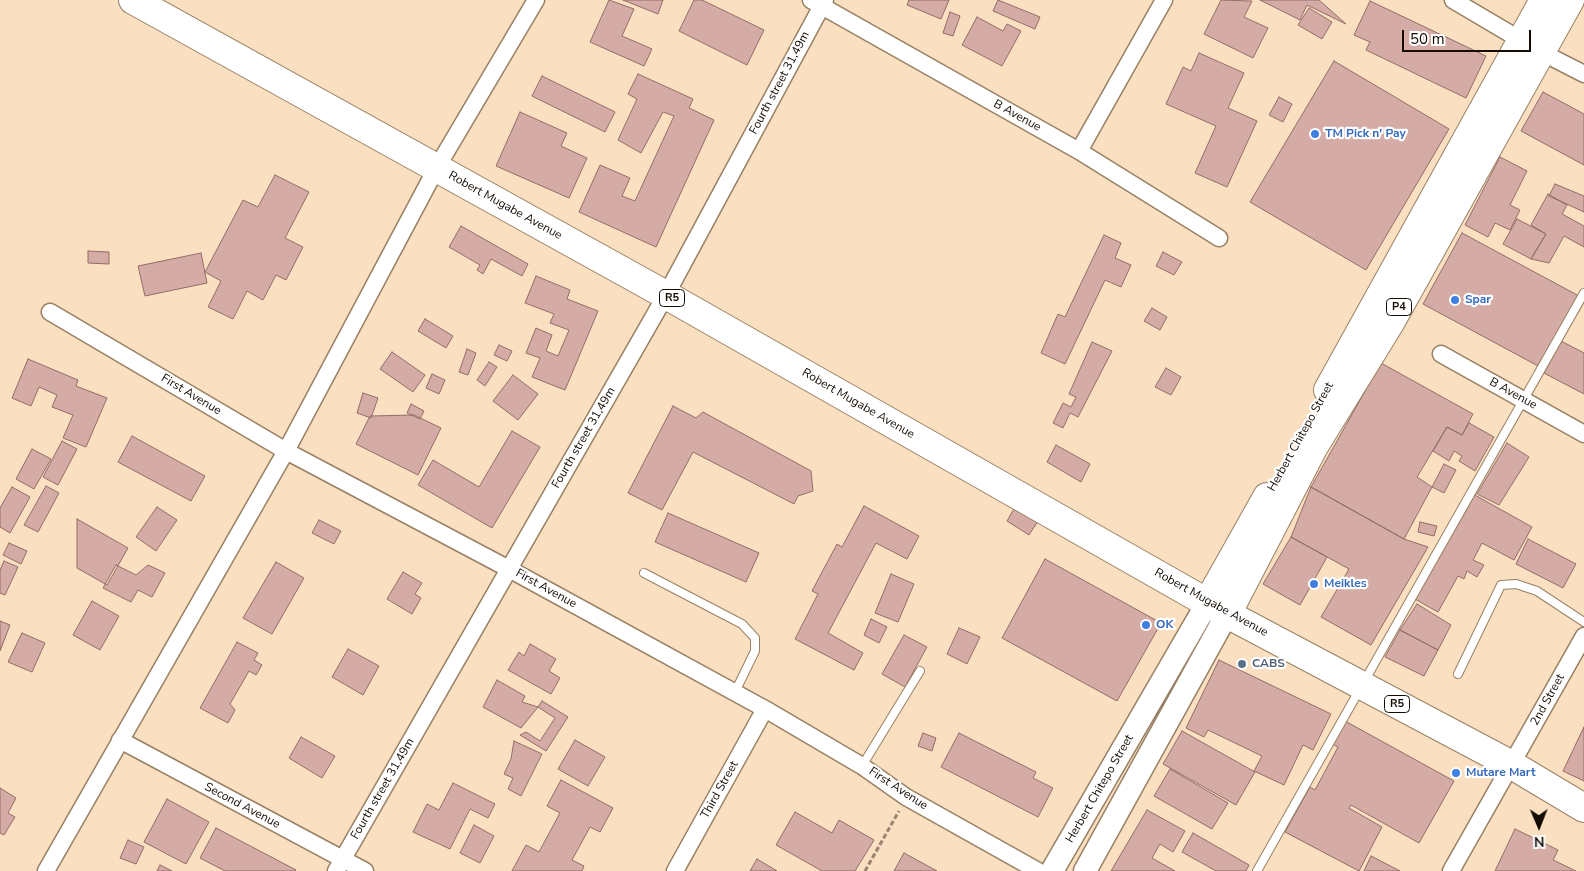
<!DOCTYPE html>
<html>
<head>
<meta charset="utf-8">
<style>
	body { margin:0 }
	#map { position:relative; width:1584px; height:871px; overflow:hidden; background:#fadfc0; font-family:"Nunito Sans",sans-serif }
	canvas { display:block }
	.north { position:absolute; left:1514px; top:801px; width:50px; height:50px; -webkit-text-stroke:4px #fff; paint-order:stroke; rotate:179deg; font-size:14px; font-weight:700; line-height:20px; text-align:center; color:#140b03 }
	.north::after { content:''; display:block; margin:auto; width:18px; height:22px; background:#140b03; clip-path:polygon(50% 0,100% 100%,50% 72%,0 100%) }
	.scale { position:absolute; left:1402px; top:30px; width:129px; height:22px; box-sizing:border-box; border:2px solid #140b03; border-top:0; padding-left:6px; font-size:15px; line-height:18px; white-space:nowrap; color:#140b03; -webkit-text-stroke:4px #fff; paint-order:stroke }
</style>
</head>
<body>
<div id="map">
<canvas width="1584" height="871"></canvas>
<div class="north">N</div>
<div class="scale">50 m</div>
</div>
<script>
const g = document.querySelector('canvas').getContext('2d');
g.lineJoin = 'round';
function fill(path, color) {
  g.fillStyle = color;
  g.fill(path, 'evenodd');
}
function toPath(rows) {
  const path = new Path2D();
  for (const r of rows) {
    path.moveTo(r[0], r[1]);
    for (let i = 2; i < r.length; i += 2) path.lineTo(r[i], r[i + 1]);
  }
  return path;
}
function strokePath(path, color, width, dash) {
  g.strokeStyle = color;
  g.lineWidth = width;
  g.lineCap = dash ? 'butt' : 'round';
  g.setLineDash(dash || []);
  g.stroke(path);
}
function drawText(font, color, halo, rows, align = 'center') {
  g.font = font + ' "Nunito Sans",sans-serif';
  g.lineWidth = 4.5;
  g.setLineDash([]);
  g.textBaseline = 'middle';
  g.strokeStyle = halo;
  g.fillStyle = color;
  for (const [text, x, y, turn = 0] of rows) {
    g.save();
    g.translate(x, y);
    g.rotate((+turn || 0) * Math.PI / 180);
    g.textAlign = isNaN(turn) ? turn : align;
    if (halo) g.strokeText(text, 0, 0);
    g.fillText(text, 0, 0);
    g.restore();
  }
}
const building = toPath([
	[609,0,634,9,622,36,652,49,644,66,590,42,609,0],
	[623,0,663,0,658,14,623,0],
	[694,0,702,0,764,30,747,65,679,31,694,0],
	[909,0,949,0,941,19,907,5,909,0],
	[998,0,1040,17,1035,29,993,11,998,0],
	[1221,0,1252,1,1244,17,1268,28,1253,58,1204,34,1221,0],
	[1260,0,1319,0,1346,24,1307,5,1300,20,1260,0],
	[1370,1,1486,56,1466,98,1366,50,1370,42,1354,35,1370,1],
	[1309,8,1332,22,1322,39,1298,25,1309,8],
	[950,12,960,16,953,36,943,33,950,12],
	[977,17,1003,31,1007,24,1021,31,1002,66,962,45,977,17],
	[1199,53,1244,73,1228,108,1257,121,1227,187,1195,173,1216,126,1166,104,1183,67,1191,71,1199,53],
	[1334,61,1449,129,1366,270,1250,202,1334,61],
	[638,74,693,99,689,108,714,120,656,247,579,212,600,165,630,178,622,196,635,201,674,116,663,112,641,153,618,140,637,99,628,94,638,74],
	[542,76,615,112,605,132,532,96,542,76],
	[1543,92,1584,114,1584,165,1521,131,1543,92],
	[1279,97,1292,104,1283,122,1269,115,1279,97],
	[520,112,567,133,561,146,587,158,569,198,496,166,520,112],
	[1500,157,1527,171,1510,205,1520,210,1510,230,1495,223,1488,237,1465,225,1500,157],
	[275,175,309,192,285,238,303,247,286,280,276,275,263,300,247,291,233,319,208,307,221,281,205,272,243,200,258,207,275,175],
	[1555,184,1584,196,1584,212,1549,196,1555,184],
	[1548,194,1567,205,1562,214,1584,226,1584,247,1564,236,1549,263,1531,259,1546,234,1531,225,1548,194],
	[1517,219,1546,234,1531,259,1503,244,1517,219],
	[461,226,528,264,522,276,491,259,483,274,477,270,480,265,449,247,461,226],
	[1462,233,1579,296,1540,367,1423,304,1462,233],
	[1104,235,1121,243,1115,258,1131,265,1121,287,1105,280,1065,364,1041,353,1058,314,1065,317,1104,235],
	[88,251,109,252,109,264,88,263,88,251],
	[1163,252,1182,262,1174,275,1156,266,1163,252],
	[201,253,207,283,145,296,138,266,201,253],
	[536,276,570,290,567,299,598,311,565,390,532,377,540,358,526,353,536,328,552,335,546,351,558,356,569,330,550,323,554,314,525,303,536,276],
	[1152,308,1167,317,1160,330,1144,321,1152,308],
	[425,319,453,336,446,348,418,331,425,319],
	[1561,341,1584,353,1584,394,1544,373,1561,341],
	[1092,342,1112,351,1078,417,1070,413,1063,428,1053,423,1063,403,1071,407,1076,397,1069,394,1092,342],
	[499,345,512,351,507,361,494,355,499,345],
	[467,349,476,353,468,375,459,372,467,349],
	[392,352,425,375,413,392,380,369,392,352],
	[28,359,78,380,76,386,107,398,86,447,63,438,73,415,52,407,57,395,39,387,31,406,12,398,28,359],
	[489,362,497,367,485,386,477,380,489,362],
	[1381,363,1473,414,1462,435,1447,427,1417,477,1432,487,1404,539,1311,487,1381,363],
	[1166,368,1181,377,1171,395,1155,387,1166,368],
	[432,374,445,380,439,394,426,388,432,374],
	[513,375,538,394,518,420,493,401,513,375],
	[363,393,378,398,371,418,357,413,363,393],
	[411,404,424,411,420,419,407,413,411,404],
	[673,406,696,418,703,412,811,471,813,491,798,496,794,504,693,452,662,510,628,493,673,406],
	[414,415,441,428,418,475,356,444,370,416,414,415],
	[1469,423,1494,437,1475,471,1459,461,1462,456,1454,451,1449,461,1433,451,1447,427,1462,435,1469,423],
	[512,431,540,447,492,528,418,485,433,460,479,487,512,431],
	[132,436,205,476,191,501,118,462,132,436],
	[62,441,77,449,58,485,43,477,62,441],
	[1507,443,1529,457,1499,505,1477,494,1507,443],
	[1056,445,1090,464,1081,482,1047,462,1056,445],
	[32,449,51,459,34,489,16,479,32,449],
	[1444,464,1456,470,1444,493,1432,487,1444,464],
	[46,486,59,493,38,532,24,525,46,486],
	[12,487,30,497,10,533,0,527,0,508,12,487],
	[1311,487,1404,539,1428,547,1371,645,1321,617,1349,569,1291,537,1311,487],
	[1473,494,1532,527,1514,560,1482,543,1473,560,1484,565,1477,577,1467,571,1464,579,1458,576,1438,612,1415,599,1473,494],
	[864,506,919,536,907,559,876,543,828,633,863,653,854,670,795,639,818,594,812,591,837,544,842,547,864,506],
	[157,507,177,520,156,551,136,537,157,507],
	[1015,507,1038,521,1029,535,1007,521,1015,507],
	[668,513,759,553,746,582,655,542,668,513],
	[77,519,128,548,107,585,77,568,77,519],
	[319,520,341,531,334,544,312,533,319,520],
	[1420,522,1437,526,1434,536,1418,532,1420,522],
	[1291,537,1327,557,1300,605,1263,584,1291,537],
	[1528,539,1576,564,1563,588,1516,564,1528,539],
	[9,543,27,551,21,564,3,555,9,543],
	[1045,559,1161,623,1117,701,1002,638,1045,559],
	[4,561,18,567,5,595,0,593,0,570,4,561],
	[276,562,304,578,272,634,243,618,276,562],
	[116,565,136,575,148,565,165,573,152,597,138,590,131,602,103,588,116,565],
	[403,572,422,583,415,594,421,598,412,614,387,599,403,572],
	[891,574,914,584,898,622,875,613,891,574],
	[92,601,119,616,100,650,73,635,92,601],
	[1417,604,1451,625,1438,650,1400,630,1417,604],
	[871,619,887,627,879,643,864,635,871,619],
	[0,621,10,625,0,651,0,621],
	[959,628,980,637,967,664,947,654,959,628],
	[1400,630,1438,650,1424,676,1385,657,1400,630],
	[22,633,45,643,32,672,8,662,22,633],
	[904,635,927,647,905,687,882,674,904,635],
	[237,642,258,653,254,660,262,665,256,675,249,671,230,704,235,710,228,723,200,708,237,642],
	[530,644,556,659,549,671,560,678,551,694,508,670,519,652,524,656,530,644],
	[348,649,379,666,363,695,332,677,348,649],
	[1219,660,1331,714,1313,750,1303,745,1284,785,1254,771,1262,756,1208,730,1204,737,1186,728,1219,660],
	[497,680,525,696,522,702,538,707,521,728,483,707,497,680],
	[542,701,568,717,546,751,520,735,526,732,540,741,555,718,538,707,542,701],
	[1345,721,1454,781,1419,843,1351,805,1349,808,1382,827,1359,871,1285,832,1310,787,1315,790,1338,747,1332,744,1345,721],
	[1584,727,1584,781,1563,771,1584,727],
	[1182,731,1255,772,1236,805,1163,764,1182,731],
	[923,733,936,738,932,751,918,746,923,733],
	[959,733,1036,772,1033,778,1053,788,1038,817,941,767,959,733],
	[301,737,335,756,322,778,289,758,301,737],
	[575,740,605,757,588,786,558,769,575,740],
	[514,741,542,754,521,796,508,789,513,778,504,774,511,759,514,741],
	[1170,769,1228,803,1212,829,1154,796,1170,769],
	[561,780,613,808,600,832,590,827,572,860,584,866,582,871,512,871,526,845,539,852,560,813,547,806,561,780],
	[453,783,495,804,488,818,470,809,450,849,413,832,427,804,439,810,453,783],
	[0,788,16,798,8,813,15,817,4,835,0,833,0,788],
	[167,799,209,822,186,864,144,842,167,799],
	[1147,810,1185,831,1173,852,1160,844,1152,858,1175,871,1111,871,1147,810],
	[795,812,832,833,839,820,874,840,855,871,822,871,776,845,795,812],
	[474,825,494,836,480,863,460,853,474,825],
	[216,828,296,870,295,871,225,871,200,858,216,828],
	[1515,829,1558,850,1553,860,1576,871,1495,871,1515,829],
	[1193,833,1249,865,1246,871,1216,871,1182,852,1193,833],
	[128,840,144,847,136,864,120,858,128,840],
	[904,853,937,871,894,871,904,853],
	[1371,856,1400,871,1364,871,1371,856],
	[757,859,777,871,750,871,757,859],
	[160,865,172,871,157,871,160,865]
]);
fill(building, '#d5aba5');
strokePath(building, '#936c67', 1);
const service = toPath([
	[644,573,742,624,755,638,755,651,735,692],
	[1458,674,1501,585,1516,584,1537,591,1584,622],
	[862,766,920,671],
	[1257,871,1584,293]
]);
const minor = toPath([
	[811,0,1079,151,1219,238],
	[1453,0,1541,52,1584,74],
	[1079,151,1164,0],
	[50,312,286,451,509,569,765,709,862,766,906,797,1038,871],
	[1441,354,1584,434],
	[120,740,365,871],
	[46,871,286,451,436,169,536,0],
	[336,871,666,295,825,0],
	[675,871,765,709],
	[1451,871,1584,636]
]);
const secondary = toPath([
	[1052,871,1208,602],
	[1085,871,1227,614]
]);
const trunk = toPath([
	[133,0,666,295,1227,614,1512,765,1584,808],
	[1328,390,1544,0],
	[1208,602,1267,497],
	[1227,614,1313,448,1390,323,1570,0]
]);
strokePath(service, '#988064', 10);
strokePath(minor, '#988064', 19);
strokePath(secondary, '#988064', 25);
strokePath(trunk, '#988064', 30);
strokePath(toPath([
	[865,871,899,811]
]), '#98846f', 3, [5, 2.5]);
strokePath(service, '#fff', 8);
strokePath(minor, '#fff', 16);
strokePath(secondary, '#fff', 22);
strokePath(trunk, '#fff', 28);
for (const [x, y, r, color] of [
	[1315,134,5,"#3f7fe0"],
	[1455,300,5,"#3f7fe0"],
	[1314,584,5,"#3f7fe0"],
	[1146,625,5,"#3f7fe0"],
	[1242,664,5,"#5c6f8a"],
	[1456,773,5,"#3f7fe0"]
]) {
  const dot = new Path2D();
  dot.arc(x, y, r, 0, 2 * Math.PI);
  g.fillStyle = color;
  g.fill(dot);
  strokePath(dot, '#fff', 2);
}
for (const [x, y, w] of [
	[672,298,25],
	[1399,307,25],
	[1397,704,25]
]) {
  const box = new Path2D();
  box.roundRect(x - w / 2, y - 8.5, w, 17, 4);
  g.fillStyle = '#fff';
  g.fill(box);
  strokePath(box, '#140b03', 1);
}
drawText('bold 11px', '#140b03', null, [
	["R5",672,298],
	["P4",1399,307],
	["R5",1397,704]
]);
drawText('12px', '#140b03', '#fff', [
	["Fourth street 31,49m",780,83,-62],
	["B Avenue",1017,116,29],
	["Robert Mugabe Avenue",505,206,29],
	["B Avenue",1513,394,29],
	["First Avenue",191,395,31],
	["Robert Mugabe Avenue",858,404,30],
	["Herbert Chitepo Street",1301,437,-61],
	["Fourth street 31,49m",584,438,-60],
	["First Avenue",546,589,29],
	["Robert Mugabe Avenue",1211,603,29],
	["2nd Street",1548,700,-61],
	["Fourth street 31,49m",383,789,-60],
	["First Avenue",898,789,33],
	["Herbert Chitepo Street",1100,789,-60],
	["Third Street",720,790,-61],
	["Second Avenue",242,806,28]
]);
drawText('bold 12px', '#366cbe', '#fff', [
	["TM Pick n' Pay",1325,134],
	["Spar",1465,300],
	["Meikles",1324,584],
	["OK",1156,625],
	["Mutare Mart",1466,773]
], 'left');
drawText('bold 12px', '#4e5e75', '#fff', [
	["CABS",1252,664]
], 'left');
</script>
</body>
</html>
